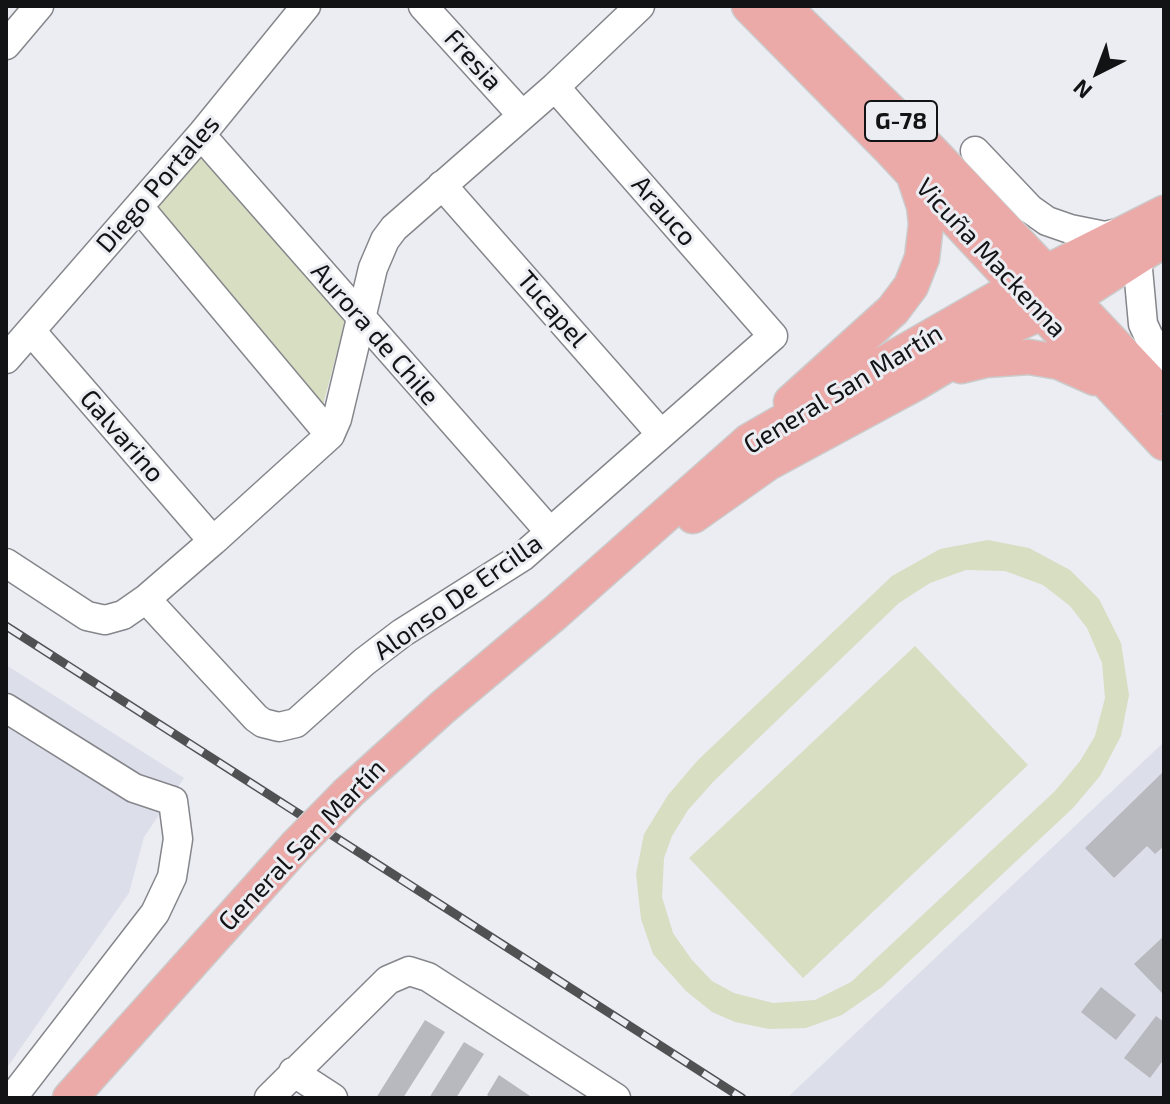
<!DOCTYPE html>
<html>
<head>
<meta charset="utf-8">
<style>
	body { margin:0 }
	#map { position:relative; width:1170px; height:1104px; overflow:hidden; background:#ecedf3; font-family:"Exo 2",sans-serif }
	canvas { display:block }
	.frame { position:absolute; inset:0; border:8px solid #121314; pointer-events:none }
	.north { position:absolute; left:1058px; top:32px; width:80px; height:80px; -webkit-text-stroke:6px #ecedf3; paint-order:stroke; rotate:222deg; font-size:22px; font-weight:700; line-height:32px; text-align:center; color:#121314 }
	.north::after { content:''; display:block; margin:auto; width:28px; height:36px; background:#121314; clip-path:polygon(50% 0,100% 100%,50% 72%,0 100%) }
</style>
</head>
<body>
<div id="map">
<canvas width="1170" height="1104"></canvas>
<div class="frame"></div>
<div class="north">N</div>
</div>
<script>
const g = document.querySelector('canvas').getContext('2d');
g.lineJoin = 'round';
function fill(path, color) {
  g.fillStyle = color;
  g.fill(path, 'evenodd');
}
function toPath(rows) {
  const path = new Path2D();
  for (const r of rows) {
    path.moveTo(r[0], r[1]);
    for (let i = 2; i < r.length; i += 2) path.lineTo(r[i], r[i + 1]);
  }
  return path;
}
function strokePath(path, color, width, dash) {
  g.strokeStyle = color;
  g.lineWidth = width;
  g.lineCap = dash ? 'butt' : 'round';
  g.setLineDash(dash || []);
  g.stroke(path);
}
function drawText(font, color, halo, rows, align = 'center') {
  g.font = font + ' "Exo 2",sans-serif';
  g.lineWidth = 6;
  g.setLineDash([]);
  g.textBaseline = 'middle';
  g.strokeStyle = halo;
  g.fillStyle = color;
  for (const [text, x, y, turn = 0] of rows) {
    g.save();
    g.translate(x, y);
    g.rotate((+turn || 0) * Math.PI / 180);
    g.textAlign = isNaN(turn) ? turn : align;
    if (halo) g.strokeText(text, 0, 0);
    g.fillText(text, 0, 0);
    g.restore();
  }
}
fill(toPath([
	[6,665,184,778,144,837,129,893,6,1069],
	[1164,742,1164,1098,792,1098,789,1096]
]), '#dcdee9');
fill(toPath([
	[200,151,345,322,323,405,153,202],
	[988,540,1029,548,1070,570,1099,599,1121,643,1129,695,1121,736,1100,776,1073,808,882,987,842,1015,806,1028,769,1029,735,1022,712,1012,686,991,653,954,641,919,636,874,644,834,668,795,698,760,892,576,940,549],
	[966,570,1005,571,1043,585,1070,606,1087,628,1102,663,1105,698,1095,736,1080,761,1055,791,851,982,815,1000,773,1003,734,993,712,981,692,960,673,933,662,897,664,858,672,836,688,810,714,781,899,603,930,583],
	[915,646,1028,765,803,978,689,858]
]), '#d7dec2');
fill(toPath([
	[1164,771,1164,846,1155,854,1147,846,1114,878,1085,848],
	[1164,936,1164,995,1134,964],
	[1101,987,1136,1015,1116,1040,1081,1012],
	[1156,1016,1164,1022,1164,1059,1150,1078,1124,1058],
	[425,1020,445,1032,403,1098,376,1098],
	[464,1042,484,1054,456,1098,429,1098],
	[499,1075,533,1098,491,1098,487,1095]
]), '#b8b9be');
const minor = toPath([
	[423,6,522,115],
	[6,45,39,6],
	[201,135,550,532],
	[975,151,1030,209,1047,221,1070,229,1105,236,1123,232],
	[442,185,661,434],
	[139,207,330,435],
	[1137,258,1143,324,1149,337,1164,357],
	[31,331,213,541],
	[6,359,201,135,306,6],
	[6,563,87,616,105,620,123,615,146,599,213,541,330,435,337,419,373,268,385,240,394,228,555,87,640,6],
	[146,599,256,718,263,723,279,727,296,723,364,662,402,633,522,557,773,336,555,87],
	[6,708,134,788,173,801,178,839,172,877,155,913,12,1098],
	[293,1072,333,1098],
	[269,1098,388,980,409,971,428,977,616,1098]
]);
const major = toPath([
	[749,6,888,147,1164,443],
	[783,6,932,152,1164,397],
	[961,366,986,360,1029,357,1059,362,1095,378],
	[791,402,893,310,911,286,922,258,926,224,924,206,915,179],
	[693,516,768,463,916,383,1012,326,1072,299,1164,240],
	[348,793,443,707,555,613,749,441,1017,287,1164,213],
	[70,1098,295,847]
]);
strokePath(minor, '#85868b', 31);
strokePath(major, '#cbcbcb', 37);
strokePath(minor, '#fff', 28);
strokePath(major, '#ebaaa8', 34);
const rail = toPath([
	[6,626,742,1098]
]);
strokePath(rail, '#505153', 9);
strokePath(rail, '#ecedf3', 6, [18]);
const majorBridge = toPath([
	[295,847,348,793]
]);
strokePath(majorBridge, '#cbcbcb', 37, []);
strokePath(majorBridge, '#ebaaa8', 34);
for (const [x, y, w] of [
	[901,121,72]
]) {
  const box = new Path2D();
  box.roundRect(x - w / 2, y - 20, w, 40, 6);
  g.fillStyle = '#ecedf3';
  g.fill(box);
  strokePath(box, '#121314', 2);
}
drawText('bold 24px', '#121314', null, [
	["G-78",901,121]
]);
drawText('26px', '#121314', '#ecedf3', [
	["Fresia",473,60,48],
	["Diego Portales",158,184,-49],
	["Arauco",664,211,49],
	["Vicuña Mackenna",991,258,47],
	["Tucapel",552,309,49],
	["Aurora de Chile",375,334,49],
	["General San Martín",843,389,-31],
	["Galvarino",122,436,49],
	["Alonso De Ercilla",458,597,-35],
	["General San Martín",302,845,-46]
]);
</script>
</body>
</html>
